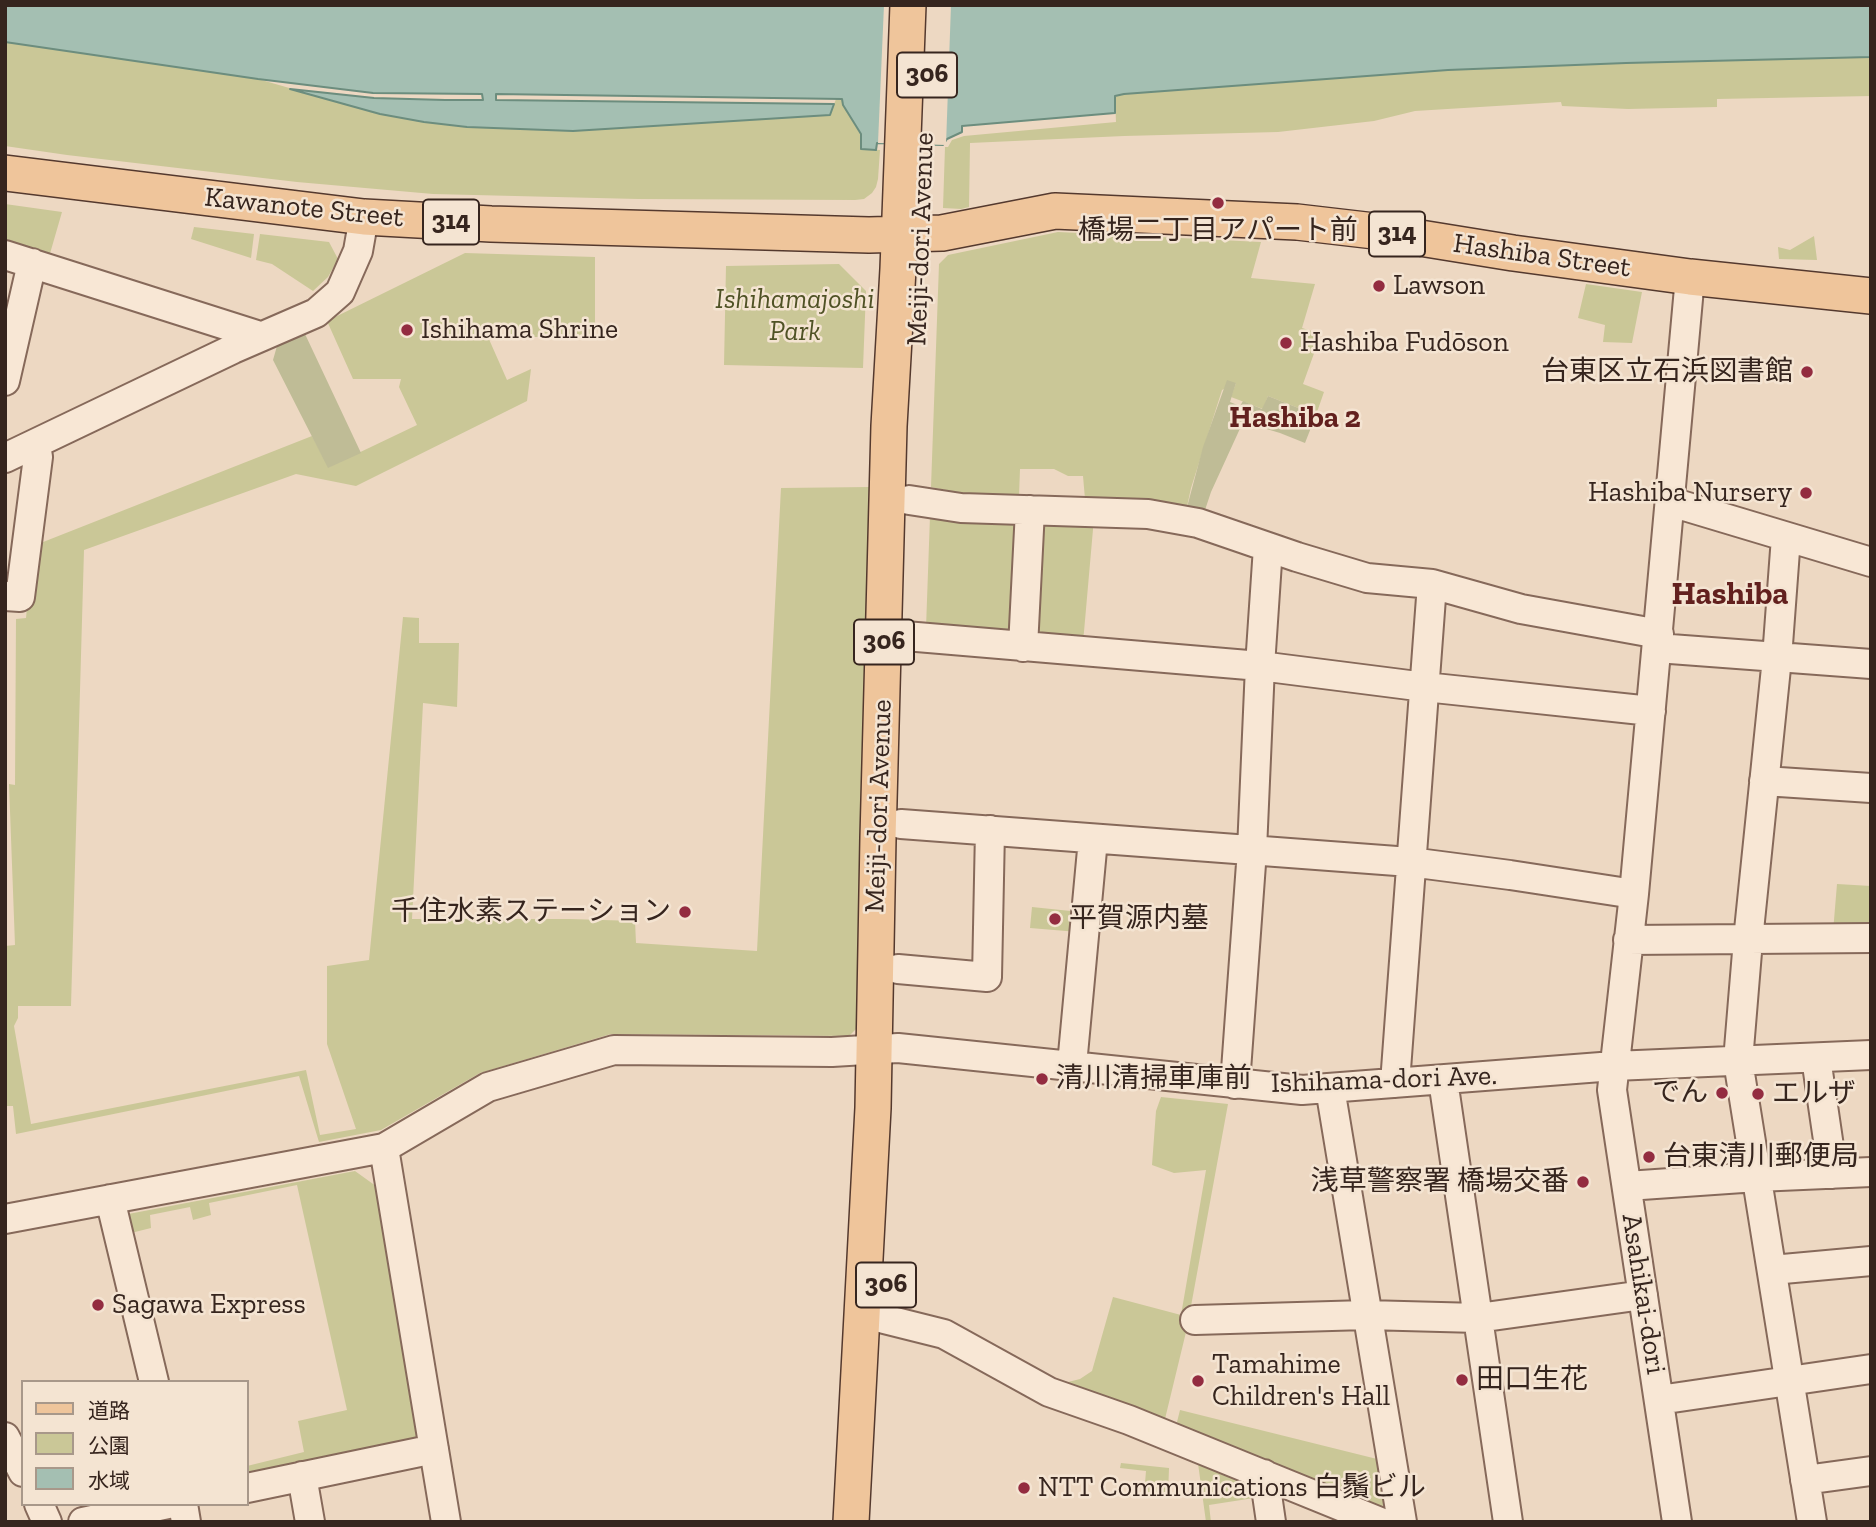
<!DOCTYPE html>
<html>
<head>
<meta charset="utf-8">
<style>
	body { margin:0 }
	#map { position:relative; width:1876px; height:1527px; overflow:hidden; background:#edd8c2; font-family:"Zilla Slab","Noto Sans JP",serif }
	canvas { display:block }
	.frame { position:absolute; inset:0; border:7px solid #36251e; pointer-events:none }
	.legend { position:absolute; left:21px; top:1380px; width:228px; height:126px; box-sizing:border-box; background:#f4e4d2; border:2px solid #a8988a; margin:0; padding:9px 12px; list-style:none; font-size:21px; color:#36251e }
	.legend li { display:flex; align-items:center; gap:14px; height:35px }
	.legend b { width:35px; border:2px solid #a8988a }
</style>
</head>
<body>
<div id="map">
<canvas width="1876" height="1527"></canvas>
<div class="frame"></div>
<ul class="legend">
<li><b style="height:9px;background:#efc59b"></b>道路</li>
<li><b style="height:19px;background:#cac797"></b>公園</li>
<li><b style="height:19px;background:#a4bfb2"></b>水域</li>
</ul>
</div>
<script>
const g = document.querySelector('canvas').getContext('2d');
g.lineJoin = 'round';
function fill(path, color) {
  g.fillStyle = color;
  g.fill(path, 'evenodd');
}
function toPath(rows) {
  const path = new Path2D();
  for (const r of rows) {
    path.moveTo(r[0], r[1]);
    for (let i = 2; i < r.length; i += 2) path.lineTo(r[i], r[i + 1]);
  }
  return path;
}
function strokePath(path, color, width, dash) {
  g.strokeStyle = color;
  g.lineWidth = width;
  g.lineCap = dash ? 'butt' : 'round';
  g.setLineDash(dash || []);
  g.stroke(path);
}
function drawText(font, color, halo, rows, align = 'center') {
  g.font = font + ' "Zilla Slab","Noto Sans JP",serif';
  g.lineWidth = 5;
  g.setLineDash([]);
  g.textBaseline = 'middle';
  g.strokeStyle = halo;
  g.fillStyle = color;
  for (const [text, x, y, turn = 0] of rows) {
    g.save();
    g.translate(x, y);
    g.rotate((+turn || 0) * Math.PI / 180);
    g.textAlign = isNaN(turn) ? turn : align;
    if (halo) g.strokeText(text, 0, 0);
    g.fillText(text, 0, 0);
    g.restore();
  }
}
fill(toPath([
	[5,42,258,79,380,114,424,122,573,131,830,115,836,99,843,99,843,105,861,134,861,149,880,150,878,179,876,187,872,193,864,199,855,200,638,199,433,194,297,182,67,155,5,146],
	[1871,57,1871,96,1717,99,1717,107,1628,109,1562,106,1561,102,1415,111,1374,121,1278,132,1124,136,970,143,969,207,961,209,943,208,945,147,948,147,952,140,964,136,1116,122,1115,96,1124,94,1448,70,1626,63],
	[5,204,62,212,49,257,5,243],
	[194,227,254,234,251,258,191,239],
	[1058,232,1261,242,1251,278,1315,284,1302,328,1321,334,1303,384,1324,392,1316,415,1268,396,1263,409,1231,397,1236,383,1222,390,1191,488,1186,511,1085,499,1083,476,1068,476,1054,469,1020,469,1019,496,964,494,931,487,939,264,948,255],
	[260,234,329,242,338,259,328,277,313,291,272,264,256,260],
	[1814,236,1817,260,1779,259,1778,247,1790,250],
	[465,253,595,257,595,337,505,337,504,323,488,337,507,380,531,369,527,401,356,486,296,474,84,550,71,1006,18,1006,18,1018,14,1026,31,1124,306,1070,320,1135,356,1129,327,1044,327,966,369,960,403,617,419,618,419,643,459,643,457,707,423,703,412,919,570,919,635,921,636,943,757,951,781,488,869,487,856,1029,849,1036,611,1034,480,1073,381,1130,319,1142,299,1076,16,1134,13,1106,5,1106,5,946,15,945,9,784,15,785,16,619,26,618,33,546,312,436,329,467,417,425,399,387,401,379,353,379,327,321],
	[839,264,866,291,863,368,724,365,726,266],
	[1586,284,1642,292,1632,343,1603,342,1605,325,1578,318],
	[1038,515,1094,518,1083,643,1027,639],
	[930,516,1020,522,1016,629,1008,634,926,628],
	[1837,884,1871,886,1871,932,1833,932],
	[1032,907,1080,912,1078,932,1030,928],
	[1161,1097,1228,1104,1187,1328,1164,1423,1050,1384,1011,1358,1058,1380,1068,1382,1080,1379,1092,1371,1113,1297,1181,1315,1206,1170,1174,1173,1152,1165,1156,1111],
	[355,1171,380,1189,421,1444,247,1479,247,1466,304,1452,298,1421,347,1410,297,1185,209,1203,211,1215,193,1220,190,1207,150,1215,151,1228,127,1234,123,1215],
	[1180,1410,1377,1459,1385,1504,1378,1509,1180,1427,1177,1422],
	[1197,1456,1250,1477,1254,1498,1209,1505,1211,1522,1206,1522],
	[1121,1463,1169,1468,1168,1496,1144,1495,1146,1471,1120,1468]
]), '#cac797');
fill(toPath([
	[305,334,361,453,328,468,273,360,277,346],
	[1227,380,1236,383,1230,402,1240,406,1243,401,1262,409,1268,396,1316,415,1305,443,1280,433,1243,422,1211,492,1203,516,1186,511,1203,447]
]), '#bfbc96');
const water = toPath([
	[5,5,1871,5,1871,57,1626,63,1448,70,1124,94,1115,96,1115,113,962,126,962,132,947,139,943,145,877,143,876,150,861,149,861,134,843,105,842,99,496,94,496,100,834,104,830,115,573,131,467,127,424,122,380,114,290,89,374,98,445,100,483,100,482,94,373,93,258,79,5,42,5,5]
]);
fill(water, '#a4bfb2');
strokePath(water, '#6c8d7e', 2);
fill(toPath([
	[884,5,951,5,946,145,878,143]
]), '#edd8c2');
const minor = toPath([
	[5,255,260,336],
	[5,381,32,263],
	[5,458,233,349,316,313,340,292,358,251,364,217],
	[909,500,961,508,1148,514,1198,523,1297,557,1367,578,1432,584,1521,609,1659,634],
	[1671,502,1871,562],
	[1786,537,1777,658,1748,940,1738,1061,1812,1522],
	[5,596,20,597,38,457,36,445],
	[905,636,1260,666,1425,687,1651,711],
	[1023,647,1030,510],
	[1657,648,1871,664],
	[1764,781,1871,788],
	[901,824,1410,862,1510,875,1634,894],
	[1628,940,1871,938],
	[898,969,987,977,990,830],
	[1816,1058,1833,1174],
	[1072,1065,1093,839],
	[1443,1080,1508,1522],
	[1395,1083,1432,584],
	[1235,1084,1252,850,1260,666,1268,547],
	[1330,1088,1402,1522],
	[384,1148,446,1522],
	[1627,1186,1757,1177,1871,1172],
	[110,1199,154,1382],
	[5,1219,384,1148,488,1087,614,1050,832,1052,898,1048,1302,1090,1614,1066,1871,1055],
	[1772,1270,1871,1261],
	[884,1319,944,1334,1049,1392,1129,1420,1380,1522],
	[1195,1320,1366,1315,1478,1318,1643,1295],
	[1659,1400,1871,1369],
	[5,1437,23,1472],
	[1264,1474,1271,1522],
	[302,1476,310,1522],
	[1805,1480,1871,1471],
	[247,1488,434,1449],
	[39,1504,47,1522],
	[183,1504,186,1522],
	[83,1522,168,1504],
	[1677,1522,1612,1090,1634,894,1690,277]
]);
const major = toPath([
	[5,173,364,217,491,224,869,235,942,233,1055,211,1297,222,1383,232,1513,253,1690,277,1871,296],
	[851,1522,873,1108,878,838,889,426,898,269,908,5]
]);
strokePath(minor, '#86695a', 32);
strokePath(major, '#54392e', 38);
strokePath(minor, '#f8e7d5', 28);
strokePath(major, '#efc59b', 35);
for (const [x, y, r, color] of [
	[1218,203,7,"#932c40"],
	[1379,286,7,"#932c40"],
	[407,330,7,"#932c40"],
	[1286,343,7,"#932c40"],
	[1807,372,7,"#932c40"],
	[1806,493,7,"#932c40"],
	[685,912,7,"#932c40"],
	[1055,919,7,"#932c40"],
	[1042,1079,7,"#932c40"],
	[1722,1093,7,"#932c40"],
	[1758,1094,7,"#932c40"],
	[1649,1157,7,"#932c40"],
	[1583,1182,7,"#932c40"],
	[98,1305,7,"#932c40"],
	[1462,1380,7,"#932c40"],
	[1198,1381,7,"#932c40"],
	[1024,1488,7,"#932c40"]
]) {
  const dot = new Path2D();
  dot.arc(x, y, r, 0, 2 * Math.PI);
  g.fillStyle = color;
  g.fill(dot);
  strokePath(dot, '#f4e4d2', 2.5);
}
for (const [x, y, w] of [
	[927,75,60],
	[451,222,56],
	[1397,234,56],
	[884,642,60],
	[886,1285,60]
]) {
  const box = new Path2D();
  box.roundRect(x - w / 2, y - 22.5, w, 45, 5);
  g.fillStyle = '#f4e4d2';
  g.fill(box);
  strokePath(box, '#36251e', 2);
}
drawText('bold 26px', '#36251e', null, [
	["306",927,75],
	["314",451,222],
	["314",1397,234],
	["306",884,642],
	["306",886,1285]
]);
drawText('28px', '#36251e', '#f4e4d2', [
	["Kawanote Street",304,208,6],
	["Meiji-dori Avenue",921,239,-88],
	["Hashiba Street",1542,256,8],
	["Meiji-dori Avenue",879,806,-88],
	["Ishihama-dori Ave.",1384,1080,-2],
	["Asahikai-dori",1643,1294,81]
]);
drawText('28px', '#36251e', '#f4e4d2', [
	["橋場二丁目アパート前",1218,231,"center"],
	["Lawson",1393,286],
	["Ishihama Shrine",421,330],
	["Hashiba Fudōson",1300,343],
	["台東区立石浜図書館",1793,372,"right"],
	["Hashiba Nursery",1792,493,"right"],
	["千住水素ステーション",671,912,"right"],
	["平賀源内墓",1069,919],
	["清川清掃車庫前",1056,1079],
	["でん",1708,1093,"right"],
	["エルザ",1772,1094],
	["台東清川郵便局",1663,1157],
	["浅草警察署 橋場交番",1569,1182,"right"],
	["Sagawa Express",112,1305],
	["Tamahime",1212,1365],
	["Children's Hall",1212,1397],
	["田口生花",1476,1380],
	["NTT Communications 白鬚ビル",1038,1488]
], 'left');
drawText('italic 28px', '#4f5225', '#f4e4d2', [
	["Ishihamajoshi",795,300],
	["Park",795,332]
]);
drawText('bold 30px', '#62201e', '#f4e4d2', [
	["Hashiba 2",1295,418]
]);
drawText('bold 32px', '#62201e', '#f4e4d2', [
	["Hashiba",1730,595]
]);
</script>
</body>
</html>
